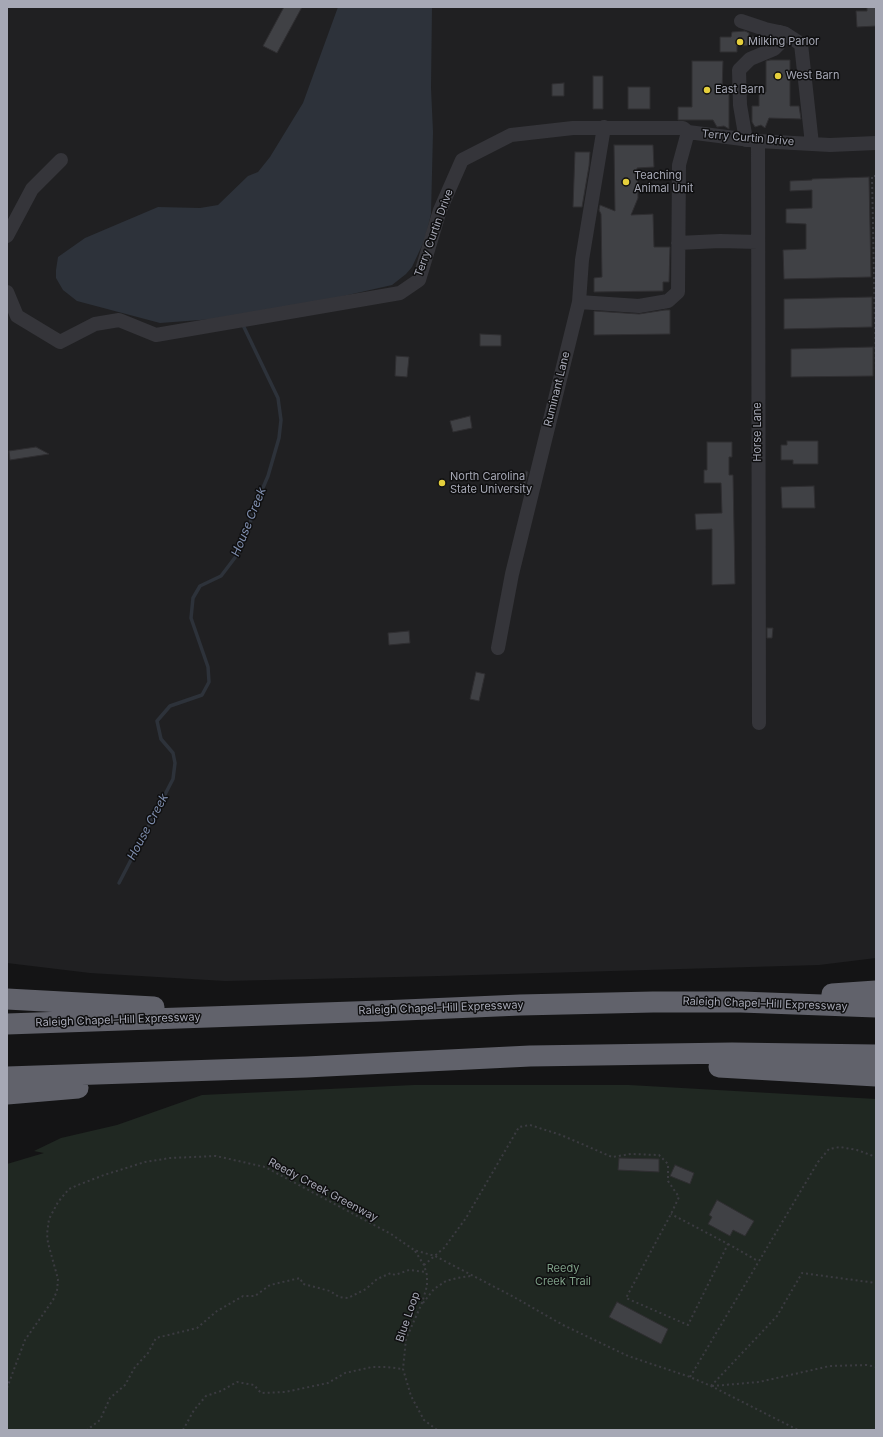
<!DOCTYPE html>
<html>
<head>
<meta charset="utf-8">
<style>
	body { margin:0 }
	#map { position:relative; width:883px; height:1437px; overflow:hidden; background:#141415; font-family:Inter,sans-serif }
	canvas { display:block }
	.frame { position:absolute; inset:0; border:8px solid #a6a8b5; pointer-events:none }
</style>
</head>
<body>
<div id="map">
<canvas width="883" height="1437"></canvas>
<div class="frame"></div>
</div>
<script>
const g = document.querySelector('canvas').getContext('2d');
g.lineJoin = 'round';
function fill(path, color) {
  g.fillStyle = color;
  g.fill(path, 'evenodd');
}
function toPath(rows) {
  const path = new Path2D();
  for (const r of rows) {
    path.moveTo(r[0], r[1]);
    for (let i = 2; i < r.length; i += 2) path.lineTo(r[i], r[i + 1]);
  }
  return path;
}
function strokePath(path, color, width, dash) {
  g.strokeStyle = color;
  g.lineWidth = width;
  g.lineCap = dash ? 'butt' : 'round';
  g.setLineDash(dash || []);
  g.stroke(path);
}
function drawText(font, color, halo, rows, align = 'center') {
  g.font = font + ' Inter,sans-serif';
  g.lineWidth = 3;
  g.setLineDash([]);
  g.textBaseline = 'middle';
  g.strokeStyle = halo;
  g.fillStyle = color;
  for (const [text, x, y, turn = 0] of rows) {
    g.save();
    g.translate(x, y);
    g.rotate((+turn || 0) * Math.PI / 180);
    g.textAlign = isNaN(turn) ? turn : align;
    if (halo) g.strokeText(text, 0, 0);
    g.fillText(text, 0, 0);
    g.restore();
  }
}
fill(toPath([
	[7,7,876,7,876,958,819,965,440,976,225,981,90,973,7,963]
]), '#202022');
fill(toPath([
	[414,1085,629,1085,876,1099,876,1430,7,1430,7,1164,44,1153,34,1151,61,1138,117,1125,202,1095]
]), '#202822');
fill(toPath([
	[338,7,432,7,431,88,433,132,431,214,425,239,412,267,406,274,392,285,304,305,240,317,160,323,77,301,63,290,56,278,56,270,58,257,85,238,158,207,200,208,218,205,248,176,258,172,270,157,303,103]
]), '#2d323a');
strokePath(toPath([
	[119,883,173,779,175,763,173,753,161,739,157,721,170,706,202,695,209,682,208,667,191,618,193,598,200,586,221,576,237,555,247,532,256,504,268,476,279,438,281,420,278,398,242,323]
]), '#2d323a', 3.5);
const building = toPath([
	[284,7,302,7,277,53,263,46,284,7],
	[867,7,876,7,876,26,857,27,856,11,867,11,867,7],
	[745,31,749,33,749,37,760,37,760,45,737,46,737,52,720,52,720,37,731,37,732,32,745,31],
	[770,60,790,60,790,106,799,106,801,119,769,118,765,128,761,125,755,127,752,122,752,106,759,106,759,92,766,92,766,61,770,60],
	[692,61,723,61,722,92,729,92,729,129,724,126,717,127,713,120,678,120,678,107,692,107,692,61],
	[593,76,603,76,603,109,593,109,593,76],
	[564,83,564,96,552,96,552,84,564,83],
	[628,87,650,87,650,109,628,109,628,87],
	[614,145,653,145,654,167,637,168,638,198,631,215,653,214,654,247,670,247,669,282,663,282,663,291,594,292,594,278,602,277,601,214,599,210,600,205,615,211,614,145],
	[575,152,590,152,589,166,582,207,573,207,575,152],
	[869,177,871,277,784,279,783,250,806,249,806,224,786,223,786,209,812,208,812,190,790,191,790,181,812,180,812,179,869,177],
	[872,297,872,327,784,329,784,299,872,297],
	[665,310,670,310,670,334,594,335,594,311,639,314,665,310],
	[480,334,501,335,501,346,480,346,480,334],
	[873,347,873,376,791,377,791,349,873,347],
	[396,356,409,357,407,377,395,376,396,356],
	[470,416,472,428,453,432,450,421,470,416],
	[787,441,818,441,818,464,793,464,793,460,781,460,781,445,787,445,787,441],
	[707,442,732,442,732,457,729,457,729,475,733,475,735,584,712,585,712,529,696,530,695,514,722,513,721,483,704,483,704,470,707,470,707,442],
	[36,447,49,454,10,460,9,451,36,447],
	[526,471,528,472,523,494,521,493,526,471],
	[814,486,815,508,782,508,781,487,814,486],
	[767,628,773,628,772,638,767,638,767,628],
	[409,631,410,643,389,645,388,633,409,631],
	[476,672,485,674,479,701,470,699,476,672],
	[619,1158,659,1159,659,1172,618,1170,619,1158],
	[675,1165,694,1173,690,1184,670,1176,675,1165],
	[717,1200,754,1221,745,1236,733,1230,730,1236,708,1224,712,1217,709,1215,717,1200],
	[617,1302,668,1329,661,1344,609,1317,617,1302]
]);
fill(building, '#404145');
strokePath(building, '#2f2e31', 1);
strokePath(toPath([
	[876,176,872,176,876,374],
	[728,1244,758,1261],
	[415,1251,424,1265,427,1275,427,1286,422,1303,406,1339,403,1369,411,1396,424,1420,437,1430],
	[424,1265,444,1248,466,1218,519,1127,530,1125,561,1135,612,1157,631,1154,659,1155,668,1164,668,1181,679,1197,671,1214,626,1298,688,1325,728,1244,671,1214],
	[423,1303,434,1289,446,1281,457,1278,471,1276],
	[690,1377,818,1162,829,1149,840,1147,857,1150,876,1157],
	[711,1386,777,1316,802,1273,876,1283],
	[712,1386,759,1382,830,1366,867,1365,876,1367],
	[7,1388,25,1340,53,1300,57,1291,58,1279,48,1243,47,1234,49,1219,58,1202,69,1189,78,1185,104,1175,145,1162,170,1158,216,1156,265,1167,391,1234,414,1250,435,1256,512,1296,563,1325,628,1356,690,1377,711,1386,798,1430],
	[88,1430,87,1430,100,1420,110,1398,125,1385,135,1367,148,1353,156,1338,197,1328,217,1311,243,1296,255,1296,270,1285,300,1278,303,1284,330,1291,339,1297,348,1298,366,1289,377,1279,391,1273,395,1275,409,1270,426,1272],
	[183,1430,194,1410,206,1396,221,1391,237,1382,254,1385,261,1393,285,1392,328,1383,345,1373,372,1367,386,1367,403,1369]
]), '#3b3b41', 2, [2, 3]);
strokePath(toPath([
	[741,21,765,29,784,33,801,44,812,144],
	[746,140,740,105,739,70,750,59,774,49,779,44,780,32],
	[758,141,759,723],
	[7,236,32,189,61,160],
	[678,243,720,241,758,242],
	[7,292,17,316,60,342,95,324,119,320,156,335,400,293,419,280,440,210,462,160,511,135,573,128,683,128,688,132,758,141,830,145,876,143],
	[579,302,639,306,668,301,678,292,679,165,688,132],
	[498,648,512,574,579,302,582,260,604,127]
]), '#35353a', 14);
strokePath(toPath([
	[832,994,876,991],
	[7,999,154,1007],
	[7,1024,381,1011,520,1005,653,1002,741,1002,876,1007],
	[719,1067,876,1076],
	[7,1077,306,1067,530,1056,732,1053,876,1055],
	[7,1094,78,1088]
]), '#61626b', 21);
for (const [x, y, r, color] of [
	[740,42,4,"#e5cf3c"],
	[778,76,4,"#e5cf3c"],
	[707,90,4,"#e5cf3c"],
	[626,182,4,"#e5cf3c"],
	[442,483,4,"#e5cf3c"]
]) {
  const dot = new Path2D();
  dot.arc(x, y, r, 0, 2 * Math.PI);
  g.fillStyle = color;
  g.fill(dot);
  strokePath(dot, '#0f0f10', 1.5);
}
drawText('11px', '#a6a8b5', '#0f0f10', [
	["Milking Parlor",748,42],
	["West Barn",786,76],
	["East Barn",715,90],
	["Teaching",634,176],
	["Animal Unit",634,189],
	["North Carolina",450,477],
	["State University",450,490]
], 'left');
drawText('11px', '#a6a8b5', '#0f0f10', [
	["Terry Curtin Drive",748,138,5],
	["Terry Curtin Drive",434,233,-70],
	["Ruminant Lane",557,389,-76],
	["Horse Lane",758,432,-90],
	["Raleigh Chapel–Hill Expressway",765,1004,2],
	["Raleigh Chapel–Hill Expressway",441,1008,-2],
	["Raleigh Chapel–Hill Expressway",118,1020,-2],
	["Reedy Creek Greenway",323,1190,28],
	["Blue Loop",408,1317,-71]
]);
drawText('11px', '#7e9f87', '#0f0f10', [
	["Reedy",563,1269],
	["Creek Trail",563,1282]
]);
drawText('italic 12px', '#7f8eae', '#0f0f10', [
	["House Creek",249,522,-68],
	["House Creek",148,827,-62]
]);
</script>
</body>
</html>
